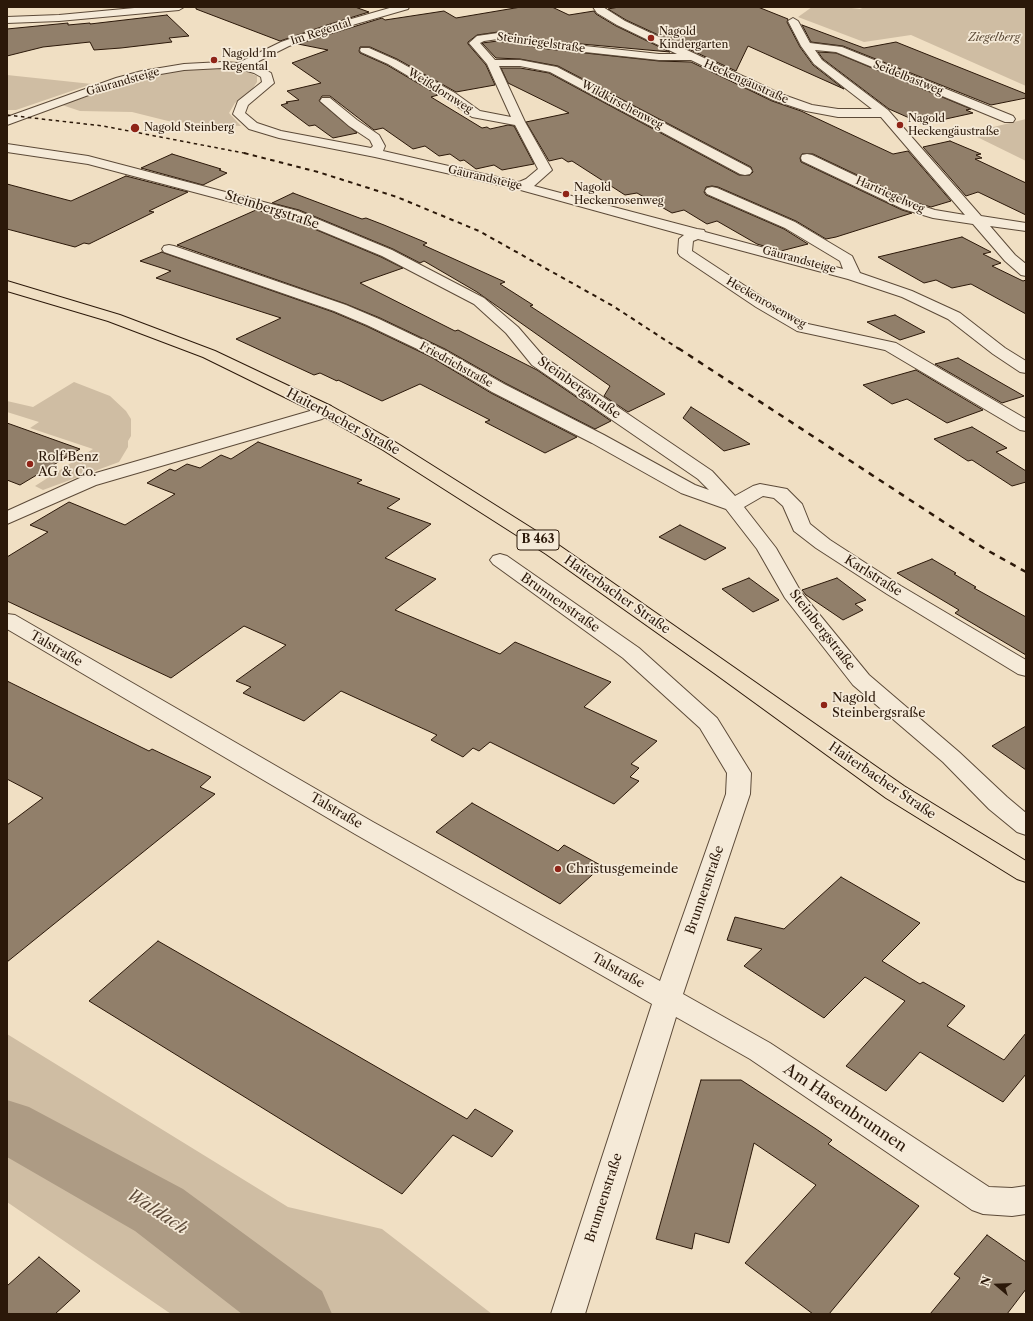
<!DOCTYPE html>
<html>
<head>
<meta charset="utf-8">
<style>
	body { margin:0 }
	#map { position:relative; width:1033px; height:1321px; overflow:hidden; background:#f0dfc3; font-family:"Libre Caslon Text",serif }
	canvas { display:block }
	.frame { position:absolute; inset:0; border:8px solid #2b1809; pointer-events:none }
	.north { position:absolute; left:977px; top:1265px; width:40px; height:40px; -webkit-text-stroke:3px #f5ead8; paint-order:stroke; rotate:289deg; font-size:11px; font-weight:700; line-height:16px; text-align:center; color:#2b1809 }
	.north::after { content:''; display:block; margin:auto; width:14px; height:18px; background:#2b1809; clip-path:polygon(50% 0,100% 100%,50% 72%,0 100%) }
</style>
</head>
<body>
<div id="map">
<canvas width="1033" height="1321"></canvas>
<div class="frame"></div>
<div class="north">N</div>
</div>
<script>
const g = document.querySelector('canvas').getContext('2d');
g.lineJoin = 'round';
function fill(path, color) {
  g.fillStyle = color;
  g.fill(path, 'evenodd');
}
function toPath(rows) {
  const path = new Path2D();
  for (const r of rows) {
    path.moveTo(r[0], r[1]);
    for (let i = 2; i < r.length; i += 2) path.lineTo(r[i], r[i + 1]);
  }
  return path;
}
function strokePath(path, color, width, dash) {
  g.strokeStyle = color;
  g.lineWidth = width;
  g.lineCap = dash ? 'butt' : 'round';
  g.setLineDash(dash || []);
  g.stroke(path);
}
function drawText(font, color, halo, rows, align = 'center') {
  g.font = font + ' "Libre Caslon Text",serif';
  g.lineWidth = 3.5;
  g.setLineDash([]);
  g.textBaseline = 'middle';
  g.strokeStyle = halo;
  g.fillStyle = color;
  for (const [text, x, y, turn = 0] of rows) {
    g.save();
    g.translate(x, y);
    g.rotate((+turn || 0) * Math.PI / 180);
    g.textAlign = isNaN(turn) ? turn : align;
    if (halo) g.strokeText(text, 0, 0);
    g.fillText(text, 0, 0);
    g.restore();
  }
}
fill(toPath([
	[812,7,843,7,860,9,865,7,1026,7,1026,86,911,35,864,42,798,17],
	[203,67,240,69,257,76,257,82,251,91,235,103,229,113,241,126,172,122,132,112,80,111,62,105,127,82,165,72],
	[7,75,92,84,16,110,7,110],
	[1026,119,1026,161,969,133],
	[74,382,110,396,126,411,131,419,131,436,128,441,128,447,119,462,43,490,35,486,93,449,30,428,39,422,7,412,7,401,33,407],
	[7,1034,288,1207,382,1229,492,1314,171,1314,7,1202]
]), '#cfbda3');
fill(toPath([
	[7,1100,29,1107,183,1189,322,1291,332,1314,242,1314,135,1231,7,1157,7,1100]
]), '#ad9b84');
const building = toPath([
	[196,7,355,7,369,12,327,25,280,41,196,9,196,7],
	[521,7,552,7,569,15,594,11,596,14,616,26,670,52,548,41,498,32,477,35,468,42,468,44,486,65,495,85,456,92,397,59,370,47,360,47,359,51,360,53,387,65,438,95,431,97,482,128,487,127,490,129,508,125,514,126,534,164,502,170,494,165,476,169,464,160,460,161,450,154,439,156,425,146,413,149,383,128,374,130,330,96,322,96,319,101,357,133,333,138,315,125,309,126,281,105,288,103,286,102,299,100,287,91,321,83,292,63,328,50,298,44,382,18,385,20,444,11,456,18,521,7],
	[619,7,758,7,788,19,787,22,800,47,813,65,844,89,748,46,736,71,626,20,608,9,619,7],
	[167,15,189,36,169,38,172,42,121,48,94,50,90,42,43,47,7,56,7,29,68,23,68,25,90,23,90,24,167,15],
	[802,25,864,48,896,42,1026,94,1026,98,991,105,843,46,811,42,802,25],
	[498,41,548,49,659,61,691,62,772,101,801,111,893,154,908,151,951,201,931,207,914,202,813,154,802,154,800,158,801,162,902,210,912,213,836,237,826,239,796,221,718,187,712,186,706,187,704,192,706,195,784,229,808,244,781,251,757,244,717,221,707,224,684,210,672,213,637,193,625,195,572,161,568,162,562,158,549,161,526,122,569,113,508,83,501,68,520,68,549,73,739,175,750,175,753,172,751,167,558,66,520,59,496,58,482,43,498,41],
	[818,52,836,53,971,109,966,110,973,113,923,124,889,109,823,59,818,52],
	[950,141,981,154,976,155,982,158,975,159,1026,183,1026,215,978,192,966,196,923,147,950,141],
	[172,154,221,169,219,170,227,173,203,185,141,168,172,154],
	[126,176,188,192,149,211,154,212,89,244,84,243,75,247,7,229,7,184,71,201,126,176],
	[293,193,362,219,366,218,384,225,427,243,423,245,505,282,500,284,533,305,530,306,665,394,628,412,604,396,610,386,477,292,424,261,420,263,393,249,299,210,272,203,293,193],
	[256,210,288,218,381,257,403,268,360,283,455,331,458,330,537,370,611,421,595,429,505,383,445,349,380,318,346,304,177,245,256,210],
	[962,237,991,252,983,254,1001,263,992,266,1023,281,1026,280,1026,314,971,284,952,288,936,280,924,283,878,257,962,237],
	[162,252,164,253,333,312,366,326,431,357,491,393,577,437,545,453,485,422,490,420,420,384,382,401,338,380,337,381,320,373,314,375,236,339,281,318,156,278,171,271,140,261,162,252],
	[895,315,925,332,900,340,867,322,895,315],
	[958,358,1003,384,1024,396,1002,403,935,364,958,358],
	[916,370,983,410,947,423,907,399,892,404,863,385,916,370],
	[691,407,750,444,724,451,683,418,691,407],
	[7,423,80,449,20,485,7,480,7,423],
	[972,427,1007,448,996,452,1026,471,1026,482,1012,486,972,460,968,461,934,439,972,427],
	[258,442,362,480,357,483,400,499,387,508,431,524,385,558,436,579,395,610,500,654,515,642,611,682,584,707,657,741,631,764,639,768,630,777,639,781,614,804,490,742,479,751,473,748,463,757,431,740,437,735,341,691,304,721,243,693,251,687,236,681,286,645,244,626,171,678,7,601,7,557,48,532,30,525,69,502,125,525,175,494,147,483,170,469,175,471,187,464,200,468,221,455,231,459,258,442],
	[680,525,726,548,705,560,659,537,680,525],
	[932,559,956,573,954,574,976,587,974,588,1026,617,1026,655,955,613,959,610,897,573,932,559],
	[749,578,779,600,753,612,722,589,749,578],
	[837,578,866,600,855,604,863,610,843,620,806,595,802,590,837,578],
	[7,681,149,751,152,749,211,777,200,787,215,794,7,962,7,825,43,798,7,779,7,681],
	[1026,726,1026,770,992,746,1026,726],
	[472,803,558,851,564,845,602,866,560,904,436,832,472,803],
	[841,877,920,923,882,961,920,984,923,982,965,1006,947,1026,1004,1060,1026,1033,1026,1074,1003,1102,920,1052,886,1091,846,1066,905,1001,865,977,824,1018,744,966,762,949,727,940,735,917,784,929,841,877],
	[158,941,467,1119,475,1109,513,1131,492,1157,453,1135,402,1194,89,1001,158,941],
	[701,1080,741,1080,816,1129,832,1140,828,1144,919,1206,829,1314,813,1314,745,1263,816,1185,754,1143,729,1243,695,1233,692,1249,656,1239,701,1080],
	[987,1235,1026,1262,1026,1289,1007,1314,930,1314,960,1278,954,1274,987,1235],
	[39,1257,80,1291,55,1314,7,1314,7,1286,39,1257]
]);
fill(building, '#917f6a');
strokePath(building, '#2b1809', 1);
const minor = toPath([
	[145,7,184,7,179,10,59,21,7,23,7,17,59,15,145,7],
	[393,7,409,7,408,9,335,30,289,46,251,65,262,68,271,73,274,83,248,105,245,113,257,123,281,131,371,148,373,146,370,140,349,126,320,101,322,98,330,98,357,120,379,135,385,146,383,151,519,182,526,179,538,169,515,125,472,117,447,99,388,64,361,52,360,50,361,48,369,48,396,60,455,93,480,111,511,117,487,64,469,43,477,36,498,33,548,42,659,54,677,54,617,25,597,13,593,7,603,7,625,21,781,94,812,105,838,109,872,109,814,64,801,46,788,21,793,18,798,21,810,43,842,47,1013,116,1015,119,1013,122,1005,122,836,52,815,50,822,60,888,110,981,216,1026,223,1026,231,990,226,1015,255,1026,264,1026,276,1021,275,1005,261,973,224,933,218,903,209,802,161,801,158,802,155,807,154,812,155,913,203,935,210,965,215,881,117,838,117,806,111,773,100,691,60,659,60,548,48,498,39,484,41,480,43,495,60,520,60,557,67,750,168,752,171,750,174,745,175,740,174,550,72,520,66,499,66,525,122,552,170,534,186,697,229,704,230,705,232,843,269,840,261,785,228,707,194,705,191,707,188,712,187,717,188,795,222,852,256,860,273,912,291,960,313,1005,348,1026,361,1026,373,1020,372,993,354,948,319,902,297,848,279,698,239,693,241,692,251,768,301,808,324,896,343,1026,419,1026,431,1020,430,885,350,797,331,756,307,680,256,678,253,679,239,684,235,517,189,375,157,279,138,249,129,233,114,238,101,262,82,261,77,254,73,240,69,222,68,184,70,143,77,124,82,7,125,7,117,116,78,142,71,184,64,222,62,238,63,281,42,327,26,393,7],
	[7,144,88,156,298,211,392,250,484,298,518,327,544,357,712,471,735,496,753,486,760,484,787,489,802,504,810,524,830,540,901,586,1026,660,1026,676,1018,674,887,594,816,548,794,531,783,506,774,498,763,496,744,507,776,548,801,592,869,675,959,752,1007,797,1026,813,1026,835,1017,832,989,809,943,762,853,685,785,598,757,549,726,509,681,493,592,443,492,392,432,356,367,325,334,311,164,252,162,249,164,246,169,245,174,246,346,305,379,319,444,350,504,384,604,435,695,485,709,490,698,479,532,365,506,333,474,304,382,256,288,217,88,164,7,152,7,144],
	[325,405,331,406,334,410,331,414,322,419,96,485,7,524,7,511,82,477,310,411,325,405],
	[500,554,507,556,639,648,717,718,751,773,750,794,683,994,770,1043,989,1187,1012,1188,1026,1186,1026,1214,1012,1216,983,1214,972,1210,750,1059,676,1017,585,1314,551,1314,652,1004,355,834,7,629,7,614,15,615,373,822,660,981,726,794,727,773,700,728,623,658,493,564,490,560,493,556,500,554]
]);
const primary = toPath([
	[7,281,120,315,215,351,331,406,395,442,560,546,904,786,1026,861,1026,882,1017,879,886,798,714,673,546,554,383,450,319,414,203,357,108,321,7,291,7,281]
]);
strokePath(minor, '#5c4a38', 2);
strokePath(primary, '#2b1809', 2);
fill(minor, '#f5ead8');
fill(primary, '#f0dfc3');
strokePath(toPath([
	[7,115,103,126,249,154]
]), '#2b1809', 1.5, [3.5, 3.5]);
strokePath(toPath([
	[244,153,318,172,397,197,479,231,613,306,679,349]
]), '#2b1809', 2, [4.5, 4.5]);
strokePath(toPath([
	[678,348,985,549,1026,572]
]), '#2b1809', 2.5, [6, 6]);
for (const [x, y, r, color] of [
	[651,38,4,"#8f2418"],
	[214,60,4,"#8f2418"],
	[900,125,4,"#8f2418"],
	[135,128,5,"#8f2418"],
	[566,194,4,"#8f2418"],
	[30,464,4,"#8f2418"],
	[824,705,4,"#8f2418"],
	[558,869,4,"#8f2418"]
]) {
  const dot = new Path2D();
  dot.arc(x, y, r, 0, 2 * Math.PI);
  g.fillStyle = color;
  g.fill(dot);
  strokePath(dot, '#f5ead8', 1.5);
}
drawText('11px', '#2b1809', '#f5ead8', [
	["Im Regental",321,32,-18],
	["Steinriegelstraße",541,43,8],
	["Seidelbastweg",908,78,22],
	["Gäurandsteige",123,82,-16],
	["Heckengäustraße",746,82,24],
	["Weißdornweg",440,91,32],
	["Wildkirschenweg",622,105,28],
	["Gäurandsteige",485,178,13],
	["Hartriegelweg",890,195,24],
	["Gäurandsteige",799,260,15],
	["Heckenrosenweg",766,303,30],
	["Friedrichstraße",456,365,29]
]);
drawText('11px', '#2b1809', '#f5ead8', [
	["Nagold",659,32],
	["Kindergarten",659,45],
	["Nagold Im",222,54],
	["Regental",222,67],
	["Nagold",908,119],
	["Heckengäustraße",908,132],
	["Nagold Steinberg",144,128],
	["Nagold",574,188],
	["Heckenrosenweg",574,201]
], 'left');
drawText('italic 11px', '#5c4a37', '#f5ead8', [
	["Ziegelberg",994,38]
]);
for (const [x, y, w] of [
	[538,540,42]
]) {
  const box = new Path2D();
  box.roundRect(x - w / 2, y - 10, w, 20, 3);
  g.fillStyle = '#f5ead8';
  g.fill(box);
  strokePath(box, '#2b1809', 1);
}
drawText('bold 12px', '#2b1809', null, [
	["B 463",538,540]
]);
drawText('13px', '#2b1809', '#f5ead8', [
	["Steinbergstraße",272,210,18],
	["Steinbergstraße",579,388,35],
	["Haiterbacher Straße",343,422,28],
	["Karlstraße",873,576,32],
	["Haiterbacher Straße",617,595,35],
	["Brunnenstraße",560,603,35],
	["Steinbergstraße",822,630,52],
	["Talstraße",56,649,30],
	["Haiterbacher Straße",882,781,34],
	["Talstraße",336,811,30],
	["Brunnenstraße",705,890,-71],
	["Talstraße",618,971,29],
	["Brunnenstraße",604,1198,-72]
]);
drawText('13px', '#2b1809', '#f5ead8', [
	["Rolf Benz",38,457],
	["AG & Co.",38,472],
	["Nagold",832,698],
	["Steinbergsraße",832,713],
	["Christusgemeinde",566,869]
], 'left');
drawText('16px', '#2b1809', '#f5ead8', [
	["Am Hasenbrunnen",845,1108,34]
]);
drawText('italic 17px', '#5f4c3a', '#f5ead8', [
	["Waldach",157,1212,33]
]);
</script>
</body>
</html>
